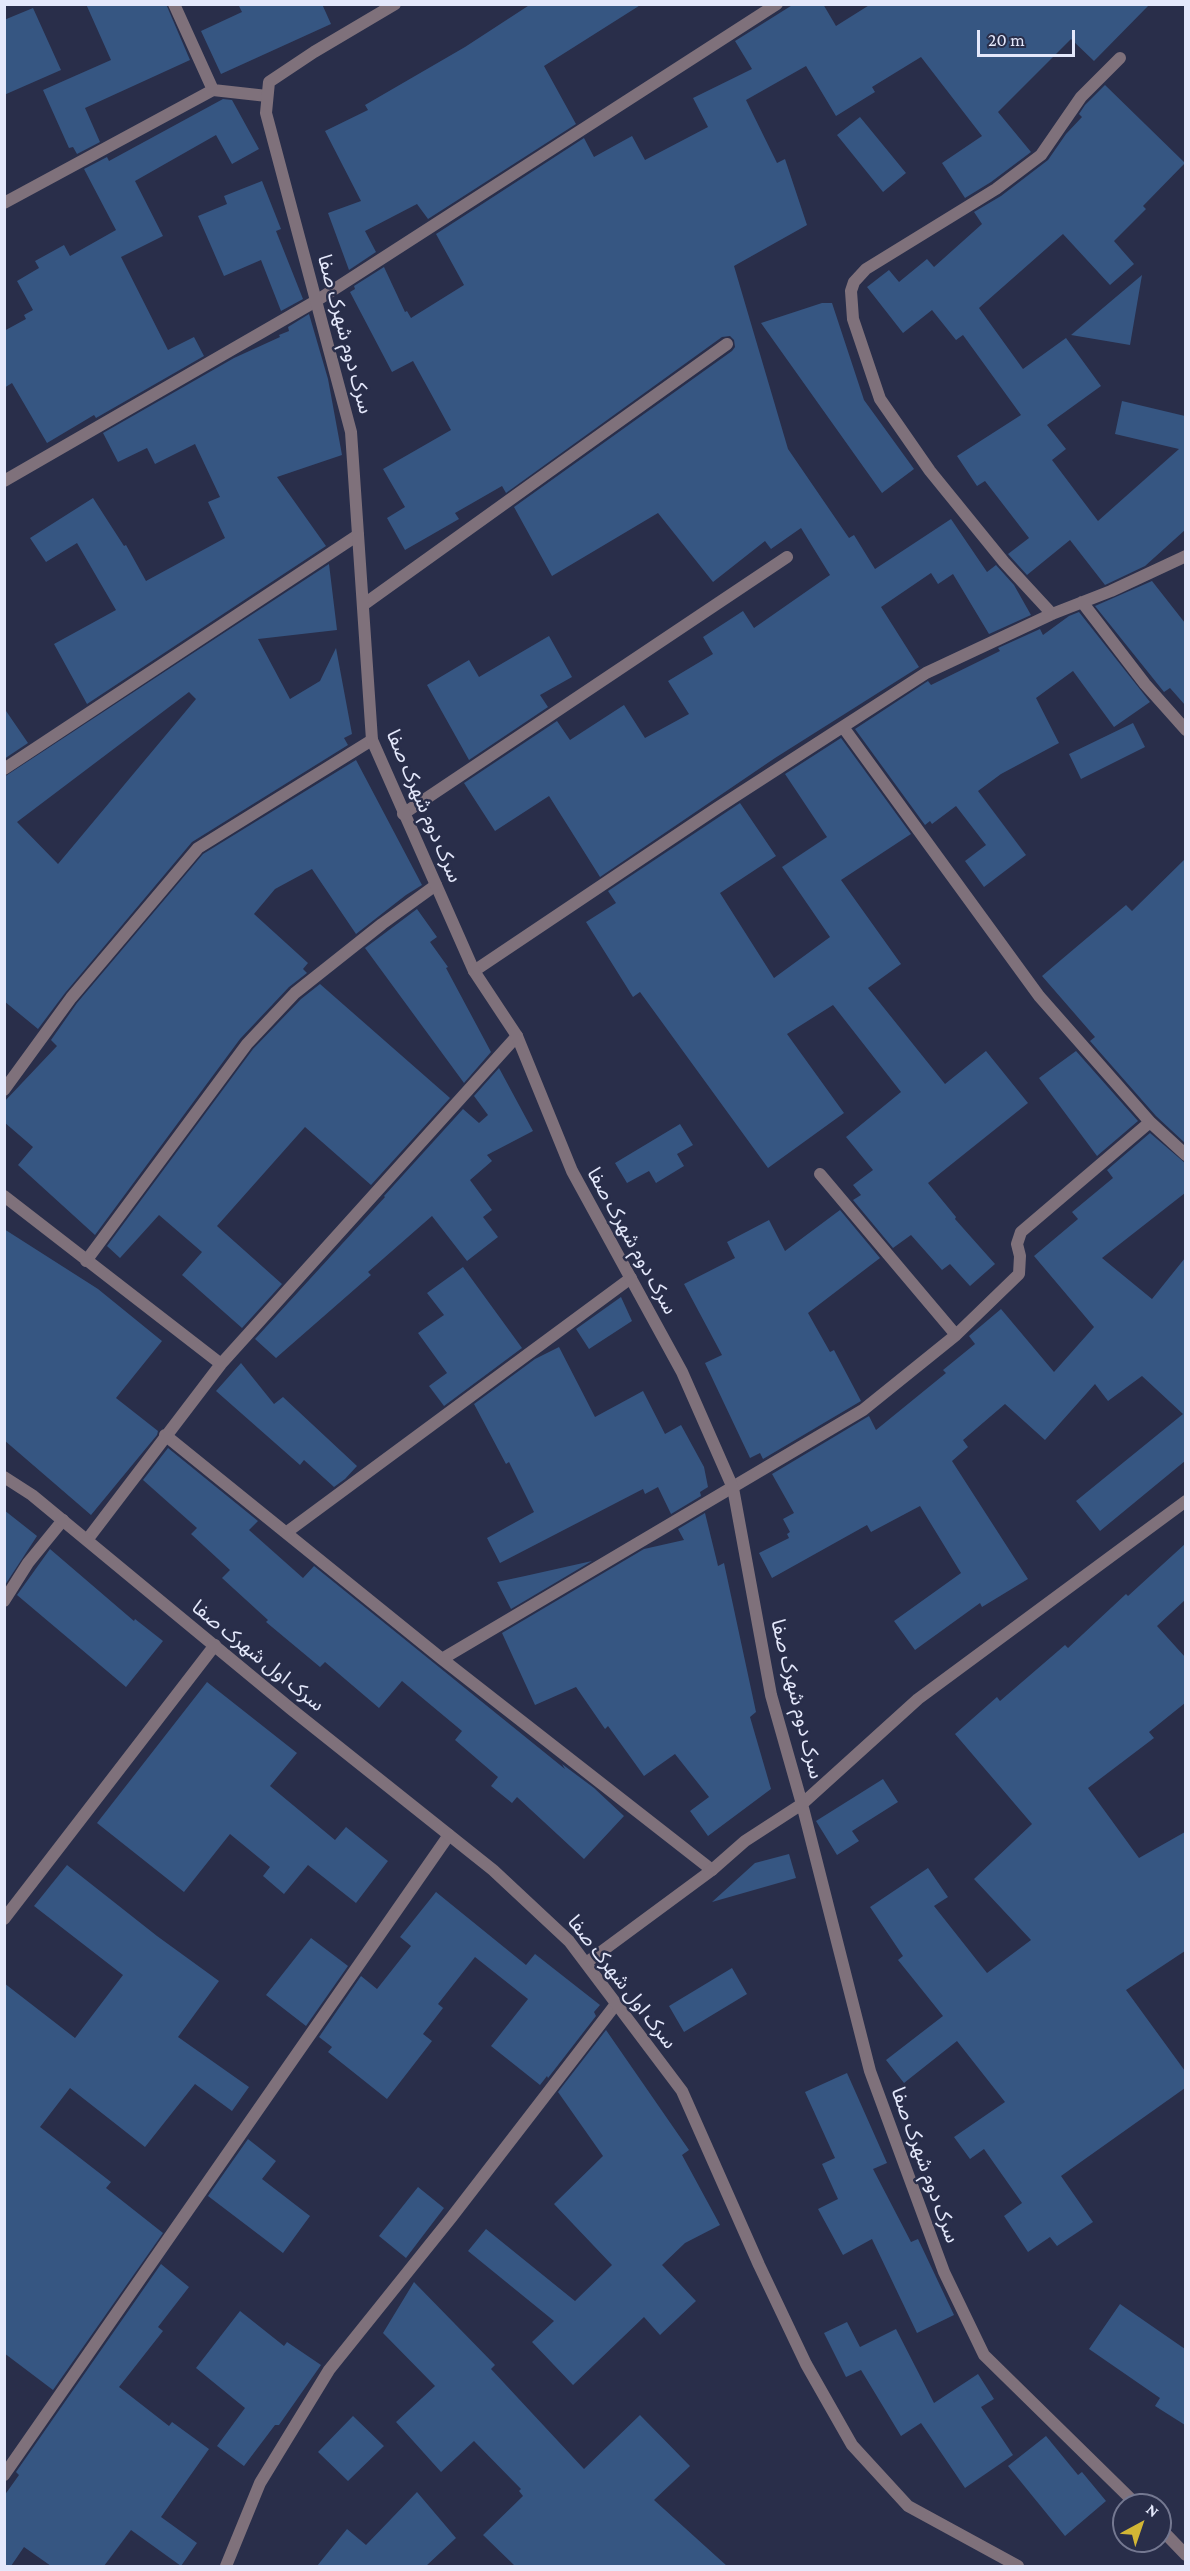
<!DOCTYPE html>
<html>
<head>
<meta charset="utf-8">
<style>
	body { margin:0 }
	#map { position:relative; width:1190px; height:2571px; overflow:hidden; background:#292e4a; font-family:"Crimson Pro",serif }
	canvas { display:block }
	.frame { position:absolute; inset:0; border:6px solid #e4e8fb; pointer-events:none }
	.north { position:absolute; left:1112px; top:2493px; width:60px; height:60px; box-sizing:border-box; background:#292e4a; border:2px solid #747891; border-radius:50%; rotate:40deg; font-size:16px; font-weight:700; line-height:24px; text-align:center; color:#e4e8fb }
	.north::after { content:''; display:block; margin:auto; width:21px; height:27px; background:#d2b635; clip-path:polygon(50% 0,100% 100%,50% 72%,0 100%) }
	.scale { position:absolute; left:977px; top:30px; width:98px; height:27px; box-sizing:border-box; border:3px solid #e4e8fb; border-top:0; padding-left:8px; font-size:18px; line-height:21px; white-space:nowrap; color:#e4e8fb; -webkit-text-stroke:4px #292e4a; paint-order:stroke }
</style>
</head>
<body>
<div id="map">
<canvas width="1190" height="2571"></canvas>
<div class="frame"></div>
<div class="north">N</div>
<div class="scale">20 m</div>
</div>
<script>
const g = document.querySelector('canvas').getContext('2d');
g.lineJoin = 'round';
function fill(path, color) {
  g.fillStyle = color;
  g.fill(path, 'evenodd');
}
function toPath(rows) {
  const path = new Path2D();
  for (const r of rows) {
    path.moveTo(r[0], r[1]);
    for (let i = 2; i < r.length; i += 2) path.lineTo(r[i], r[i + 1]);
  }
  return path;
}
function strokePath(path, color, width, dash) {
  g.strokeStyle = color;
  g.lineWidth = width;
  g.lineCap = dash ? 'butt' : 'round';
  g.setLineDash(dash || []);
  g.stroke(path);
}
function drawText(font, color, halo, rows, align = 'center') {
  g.font = font + ' "Crimson Pro","Noto Sans Arabic",serif';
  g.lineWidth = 5;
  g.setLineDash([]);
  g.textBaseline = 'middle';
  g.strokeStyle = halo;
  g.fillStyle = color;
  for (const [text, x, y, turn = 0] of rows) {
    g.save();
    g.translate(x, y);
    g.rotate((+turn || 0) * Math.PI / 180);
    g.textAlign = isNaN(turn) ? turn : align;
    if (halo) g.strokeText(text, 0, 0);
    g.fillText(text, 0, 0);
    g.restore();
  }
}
fill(toPath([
	[86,4,166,4,190,60,85,108,100,142,77,154,73,147,69,148,43,90,111,60],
	[238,4,322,4,331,24,221,74,201,31,242,12],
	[531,4,642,4,544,66,576,124,428,219,417,204,365,231,376,252,349,270,328,213,361,201,325,131,368,110,365,105,465,47],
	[794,4,823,4,836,26,871,4,1150,4,1094,61,1071,39,998,112,1031,152,991,182,965,198,942,163,982,136,921,57,872,87,875,92,836,116,806,66,746,100,777,163,785,159,807,225,734,266,788,449,849,538,854,535,875,569,951,519,987,572,996,565,1014,585,1031,615,989,634,953,574,938,584,931,573,881,607,919,667,775,758,600,877,549,796,495,831,464,783,557,721,570,740,624,705,645,738,689,714,668,681,713,654,703,637,743,611,754,628,830,575,801,528,771,549,765,541,713,582,658,513,552,576,514,507,732,351,735,347,734,340,730,336,722,337,506,493,502,486,455,513,459,519,405,550,387,518,405,507,383,469,451,430,413,361,392,372,350,292,355,289,354,286,384,267,405,312,407,311,411,318,464,285,436,234,584,138,594,157,632,136,645,160,708,127,693,98,752,69,735,41],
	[33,8,61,70,4,95,4,20],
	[1105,85,1185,163,1143,206,1146,209,1114,241,1134,264,1110,285,1063,234,979,308,1023,369,1066,338,1101,386,1047,425,1066,449,1052,460,1098,521,1179,449,1115,434,1122,401,1185,416,1185,530,1145,566,1105,585,1070,540,1027,575,1008,554,1029,538,985,481,977,486,957,456,1021,415,963,335,956,340,932,310,903,333,867,287,889,270,899,282,927,259,934,267,982,224,974,212,1001,196,1048,160,1066,134,1082,117,1079,114,1085,105],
	[223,99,232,100,259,149,232,164,216,135,135,181,163,236,121,257,168,350,194,337,204,356,96,418,94,415,47,443,12,383,4,388,4,331,26,319,24,315,33,310,17,281,39,268,35,261,64,245,70,256,116,230,84,169,107,157,109,161],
	[860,117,906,173,883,192,837,135],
	[262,181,281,229,276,231,303,299,281,311,261,260,224,276,198,216,227,204,224,196],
	[1142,275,1130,345,1071,335],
	[822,303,832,303,864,400,914,469,882,493,761,323],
	[309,314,328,379,342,455,277,477,326,546,87,704,54,644,116,610,77,543,46,562,30,538,93,498,124,546,126,545,146,581,225,538,208,502,220,497,195,444,155,464,147,448,118,462,103,433,234,358,280,337,279,335,289,331,288,327],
	[329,564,337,630,258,639,290,699,320,681,336,648,352,734,344,738,348,745,192,842,65,993,38,1029,4,1001,4,777],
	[189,692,196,699,58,864,17,822],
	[1152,581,1185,623,1185,705,1170,688,1164,692,1095,606],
	[1079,612,1150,702,1114,727,1073,671,1036,698,1059,743,1001,774,978,791,1026,855,984,887,965,861,986,845,956,806,932,824,930,821,925,825,855,729,928,681,931,685,1000,651,998,648,1040,629,1043,635,1069,616],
	[549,636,572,677,540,695,548,707,469,760,427,685,469,660,479,677],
	[4,708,28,743,4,759],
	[1133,723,1145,747,1081,779,1069,754],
	[841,738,911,834,841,880,901,964,868,988,945,1084,986,1051,1028,1103,928,1183,956,1217,955,1219,995,1264,970,1286,950,1264,942,1270,911,1235,893,1248,853,1200,861,1195,853,1185,873,1170,846,1137,901,1092,833,1005,787,1034,844,1113,768,1168,640,992,633,997,586,922,616,903,608,891,740,803,776,856,720,893,774,978,830,937,782,867,827,837,785,774],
	[356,760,422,885,406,895,356,934,312,869,275,889,254,914,308,963,303,969,307,973,289,987,240,1039,95,1235,18,1165,33,1147,4,1122,4,1102,57,1046,51,1040,77,1003,203,854],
	[1185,859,1185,1143,1156,1116,1090,1041,1095,1037,1042,976,1126,905,1132,911],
	[417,909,437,937,430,942,448,967,446,968,491,1052,464,1083,365,948],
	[320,984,450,1098,371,1185,305,1127,217,1226,282,1284,242,1328,182,1275,202,1252,159,1215,120,1258,107,1246,253,1049,301,999],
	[1076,1051,1138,1121,1097,1156,1039,1078],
	[499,1068,533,1131,487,1155,492,1161,470,1180,492,1210,483,1217,498,1237,467,1261,432,1216,368,1272,371,1275,276,1358,255,1339,385,1197,384,1196,463,1109,479,1123,488,1115,474,1096],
	[680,1124,693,1145,677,1154,684,1166,656,1183,649,1171,627,1183,615,1163],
	[1150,1133,1185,1163,1185,1193,1102,1258,1152,1299,1185,1258,1185,1461,1100,1531,1076,1501,1183,1414,1142,1376,1108,1401,1095,1384,1045,1440,1005,1404,963,1440,968,1447,952,1461,1028,1579,982,1607,980,1603,915,1650,894,1621,961,1573,920,1506,871,1532,867,1525,772,1578,759,1553,789,1538,787,1534,790,1532,783,1519,794,1513,772,1474,869,1416,876,1430,946,1373,943,1370,975,1344,969,1336,1001,1309,1054,1372,1094,1327,1034,1256,1078,1219,1072,1212,1113,1178,1107,1170],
	[840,1210,880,1258,808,1313,830,1352,834,1350,861,1401,763,1459,760,1453,750,1458,705,1363,722,1355,684,1284,735,1258,727,1242,769,1220,785,1251],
	[4,1229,98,1289,162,1341,116,1398,158,1431,157,1435,91,1515,4,1440],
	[463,1267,522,1348,444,1406,429,1386,447,1373,418,1333,444,1315,427,1293],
	[621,1297,632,1321,589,1349,576,1329],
	[559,1347,595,1417,643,1391,665,1434,681,1425,704,1467,708,1487,700,1492,701,1496,671,1514,658,1487,645,1494,643,1489,500,1563,487,1538,534,1512,509,1462,506,1464,474,1404,535,1359],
	[241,1363,274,1404,283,1397,357,1466,345,1479,334,1487,304,1460,300,1465,216,1391],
	[168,1448,258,1521,249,1530,303,1578,314,1566,565,1769,562,1764,594,1788,624,1816,584,1859,517,1797,512,1803,491,1786,498,1777,455,1740,462,1731,402,1681,379,1708,325,1662,320,1667,266,1622,268,1620,222,1578,230,1570,191,1534,197,1528,143,1480],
	[4,1510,37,1536,5,1585,4,1585],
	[705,1513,718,1566,724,1563,756,1712,750,1717,771,1789,708,1836,690,1811,709,1797,675,1754,644,1776,608,1726,605,1729,576,1687,535,1705,502,1633,644,1549,684,1540,678,1529],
	[1185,1544,1185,1600,1157,1626,1185,1657,1185,1703,1149,1732,1154,1738,1088,1788,1139,1858,1185,1832,1185,1951,1126,1990,1185,2071,1185,2088,1061,2176,1093,2222,1057,2246,1050,2237,1028,2252,1004,2216,1022,2203,984,2149,970,2159,954,2137,1005,2102,957,2041,904,2083,886,2060,943,2016,898,1960,903,1956,870,1907,928,1868,948,1897,934,1906,987,1973,1031,1940,974,1879,1032,1824,955,1734,997,1697,1000,1701,1065,1645,1068,1648,1126,1594,1128,1596],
	[50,1549,134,1621,135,1619,163,1641,126,1687,17,1595],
	[592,1561,511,1609,497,1582,525,1576],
	[207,1682,297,1753,270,1786,335,1840,346,1827,388,1861,356,1903,308,1865,284,1894,263,1876,270,1867,230,1834,184,1892,97,1823],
	[883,1779,898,1802,852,1831,859,1841,837,1855,816,1821],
	[789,1854,796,1878,712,1902,755,1863],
	[67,1865,157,1936,219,1981,178,2037,249,2087,232,2111,195,2084,145,2147,70,2088,40,2127,111,2182,106,2188,163,2233,53,2390,4,2353,4,1983,75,2038,123,1975,34,1906],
	[436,1892,526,1965,535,1954,600,2005,594,2012,596,2016,548,2078,547,2076,540,2085,491,2046,528,1999,475,1957,438,2004,443,2008,423,2034,432,2041,387,2099,328,2052,332,2047,319,2037,361,1976,377,1989,411,1946,400,1937],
	[311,1938,348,1966,306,2026,266,1995],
	[732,1968,747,1994,684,2032,669,2006],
	[606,2030,689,2150,682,2155,720,2225,685,2243,662,2265,696,2301,660,2335,644,2317,573,2385,532,2342,554,2321,468,2251,486,2229,575,2301,612,2265,554,2204,603,2156,558,2092],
	[847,2073,887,2163,873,2169,911,2242,918,2239,954,2315,917,2333,872,2239,843,2255,818,2209,838,2199,822,2164,835,2158,805,2092],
	[248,2139,276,2161,262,2179,310,2216,283,2253,208,2196],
	[418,2187,444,2208,406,2258,379,2236],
	[161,2264,189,2287,158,2327,163,2331,119,2387,169,2426,172,2422,209,2449,161,2517,197,2543,181,2566,131,2530,104,2566,51,2566,24,2547,11,2566,4,2566,4,2496,19,2475,16,2472],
	[414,2282,495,2365,491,2369,584,2469,640,2415,690,2466,654,2500,727,2566,515,2566,483,2535,523,2496,519,2491,521,2489,474,2441,441,2472,396,2422,435,2386,383,2333],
	[1120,2304,1185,2349,1185,2425,1155,2406,1160,2398,1089,2349],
	[240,2311,284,2346,287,2342,321,2365,279,2425,275,2425,244,2466,217,2446,245,2408,196,2368],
	[847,2322,860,2347,896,2329,934,2403,978,2374,994,2399,981,2407,1013,2455,965,2488,921,2423,901,2436,861,2370,846,2377,824,2333],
	[353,2416,384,2446,348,2481,318,2452],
	[1046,2436,1078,2475,1082,2472,1106,2501,1065,2536,1008,2466],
	[417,2492,456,2538,426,2566,317,2566,347,2529,366,2545]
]), '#365682');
strokePath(toPath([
	[174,4,213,90],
	[4,203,213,90,267,96],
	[4,481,316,301,777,4],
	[1082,602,1145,684,1186,730],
	[363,605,727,344],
	[1052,614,1004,562,930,471,880,399,853,319,851,291,854,282,866,269,996,189,1041,155,1081,97,1120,58],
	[843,727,1039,996,1150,1122,1186,1155],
	[4,769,358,535],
	[403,814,787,557],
	[474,971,717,808,926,673,1052,614,1111,591,1186,556],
	[4,1090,71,998,198,848,372,740],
	[820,1174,956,1335],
	[4,1196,221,1364],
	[86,1261,247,1044,295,993,382,924,436,885],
	[165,1435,442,1659,712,1870],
	[287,1532,631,1278],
	[87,1540,221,1364,517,1036],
	[4,1601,28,1563,63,1520],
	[442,1659,863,1410,956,1335,1019,1274,1020,1256,1017,1244,1021,1232,1150,1122],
	[4,1919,215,1645],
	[4,2475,449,1835],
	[226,2566,260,2483,329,2370,451,2218,616,2004]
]), '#7f717b', 12);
strokePath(toPath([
	[395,4,314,52,269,82,266,113,351,432,372,740,474,971,517,1036,572,1171,682,1372,733,1488,771,1695,802,1804,870,2071,944,2272,984,2355,1137,2505],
	[4,1477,32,1495,291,1709,493,1870,569,1941,682,2091,759,2265,806,2364,852,2445,908,2506,1018,2566],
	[586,1963,712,1870,745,1841,802,1804,918,1699,1186,1501],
	[1160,2528,1186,2555]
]), '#7f717b', 12);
drawText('20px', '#e4e8fb', '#292e4a', [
	["سرک دوم شهرک صفا",345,334,75],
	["سرک دوم شهرک صفا",424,806,67],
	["سرک دوم شهرک صفا",632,1241,61],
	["سرک اول شهرک صفا",258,1656,39],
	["سرک دوم شهرک صفا",797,1699,76],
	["سرک اول شهرک صفا",622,1982,52],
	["سرک دوم شهرک صفا",925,2165,70]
]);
</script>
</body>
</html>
